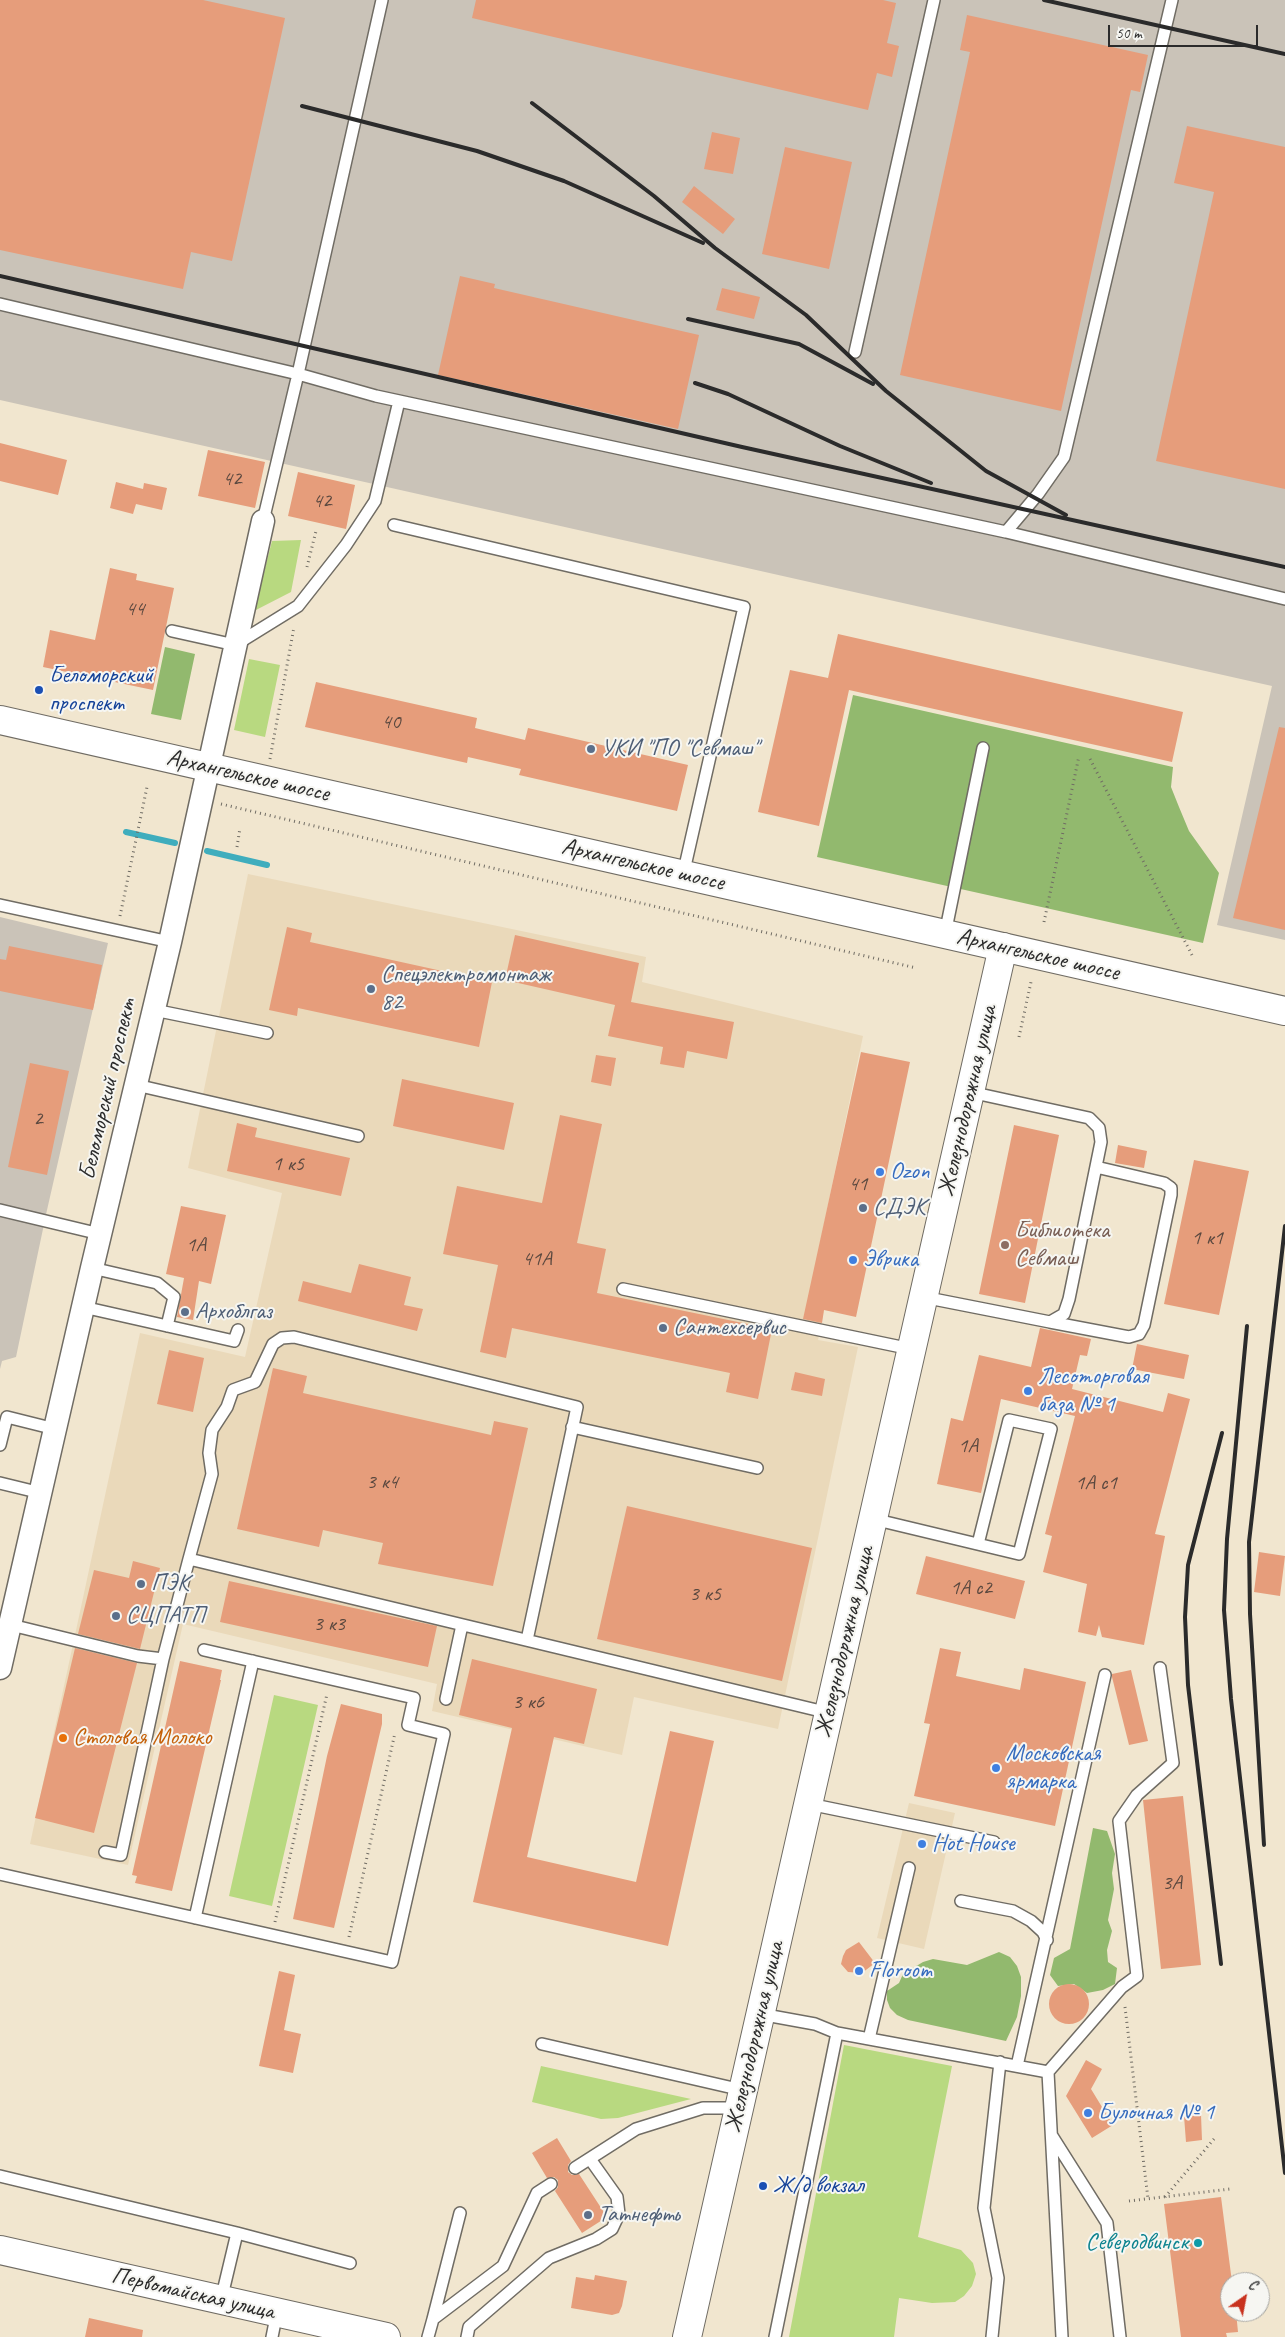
<!DOCTYPE html>
<html>
<head>
<meta charset="utf-8">
<style>
	body { margin:0 }
	#map { position:relative; width:1285px; height:2337px; overflow:hidden; background:#f1e6cf; font-family:Caveat,sans-serif }
	canvas { display:block }
	.north { position:absolute; left:1220px; top:2272px; width:50px; height:50px; box-sizing:border-box; background:#f6f6f2; border:1px solid #a5a5a2; border-radius:50%; rotate:33deg; font-size:14px; font-weight:700; line-height:20px; text-align:center; color:#2b2b2b }
	.north::after { content:''; display:block; margin:auto; width:18px; height:22px; background:#c8321e; clip-path:polygon(50% 0,100% 100%,50% 72%,0 100%) }
	.scale { position:absolute; left:1108px; top:25px; width:150px; height:22px; box-sizing:border-box; border:2px solid #2b2b2b; border-top:0; padding-left:6px; font-size:15px; line-height:18px; white-space:nowrap; color:#2b2b2b; -webkit-text-stroke:4px #f6f6f2; paint-order:stroke }
</style>
</head>
<body>
<div id="map">
<canvas width="1285" height="2337"></canvas>
<div class="north">С</div>
<div class="scale">50 m</div>
</div>
<script>
const g = document.querySelector('canvas').getContext('2d');
g.lineJoin = 'round';
function fill(path, color) {
  g.fillStyle = color;
  g.fill(path, 'evenodd');
}
function toPath(rows) {
  const path = new Path2D();
  for (const r of rows) {
    if (r.length === 3) {
      path.moveTo(r[0] + r[2], r[1]);
      path.arc(r[0], r[1], r[2], 0, 2 * Math.PI);
      continue;
    }
    path.moveTo(r[0], r[1]);
    for (let i = 2; i < r.length; i += 2) path.lineTo(r[i], r[i + 1]);
  }
  return path;
}
function strokePath(path, color, width, dash) {
  g.strokeStyle = color;
  g.lineWidth = width;
  g.lineCap = dash ? 'butt' : 'round';
  g.setLineDash(dash || []);
  g.stroke(path);
}
function drawText(font, color, halo, rows, align = 'center') {
  g.font = font + ' Caveat,sans-serif';
  g.lineWidth = 4;
  g.setLineDash([]);
  g.textBaseline = 'middle';
  g.strokeStyle = halo;
  g.fillStyle = color;
  for (const [text, x, y, turn = 0] of rows) {
    g.save();
    g.translate(x, y);
    g.rotate((+turn || 0) * Math.PI / 180);
    g.textAlign = isNaN(turn) ? turn : align;
    if (halo) g.strokeText(text, 0, 0);
    g.fillText(text, 0, 0);
    g.restore();
  }
}
fill(toPath([
	[248,874,646,957,642,982,863,1036,807,1306,824,1310,818,1340,858,1347,778,1729,634,1697,622,1755,432,1711,437,1684,183,1624,128,1865,30,1844,140,1333,245,1357,282,1193,188,1168],
	[909,1803,955,1813,924,1949,877,1938]
]), '#ead9ba');
fill(toPath([
	[0,0,1285,0,1285,940,1217,925,1272,686,0,400],
	[0,917,108,943,47,1210,16,1357,2,1361,0,1369]
]), '#cac3b8');
fill(toPath([
	[301,540,291,592,254,611,272,541],
	[249,659,280,665,265,737,234,730],
	[274,1695,318,1705,272,1906,229,1896],
	[844,2045,952,2066,918,2237,961,2250,973,2263,976,2274,972,2286,964,2296,955,2302,932,2303,899,2298,894,2337,789,2337],
	[541,2066,691,2099,618,2118,601,2119,532,2102]
]), '#b8d980');
fill(toPath([
	[165,647,195,654,181,720,151,714],
	[853,695,1173,767,1171,787,1179,807,1189,831,1219,873,1203,943,817,857],
	[1093,1828,1107,1831,1115,1854,1112,1873,1114,1889,1108,1920,1112,1931,1107,1950,1108,1962,1117,1968,1115,1984,1103,1990,1087,1993,1074,1984,1058,1986,1050,1975,1054,1958,1070,1949],
	[999,1952,1010,1957,1017,1966,1021,1977,1021,1996,1017,2017,1006,2041,908,2020,897,2015,890,2008,887,2000,887,1991,899,1983,903,1974,923,1962,933,1959,967,1965]
]), '#92b96e');
strokePath(toPath([
	[126,832,175,843],
	[207,851,267,865]
]), '#3fadbd', 6);
fill(toPath([
	[0,0,203,0,285,18,232,261,191,252,183,289,0,250],
	[476,0,883,0,896,3,887,43,899,46,892,77,877,73,868,110,472,18],
	[967,15,1148,55,1140,92,1131,90,1061,411,900,375,970,52,960,50],
	[1187,126,1285,147,1285,489,1156,461,1214,192,1174,183],
	[712,132,740,138,733,174,704,169],
	[785,147,852,162,829,269,762,254],
	[694,186,735,219,723,234,682,202],
	[460,276,495,284,494,288,699,335,678,429,438,375],
	[722,288,760,297,754,319,716,310],
	[0,443,67,460,58,495,0,481],
	[208,450,265,462,255,508,198,496],
	[298,472,355,485,346,529,288,516],
	[116,482,143,489,144,483,167,488,162,510,136,504,133,514,110,508],
	[110,568,137,574,136,580,174,588,153,690,43,667,50,630,95,640],
	[838,634,1183,712,1172,762,849,690,819,826,758,812,790,670,828,678],
	[316,682,477,718,475,728,525,740,528,728,688,765,677,811,519,775,521,769,468,757,467,763,305,727],
	[1279,727,1285,728,1285,930,1233,918],
	[287,927,312,933,310,942,492,982,479,1047,298,1008,297,1016,269,1010],
	[515,935,639,963,631,1002,734,1022,727,1059,687,1051,684,1068,660,1064,663,1047,608,1036,615,1005,505,980],
	[9,946,102,965,93,1010,0,991,0,959,6,960],
	[861,1052,910,1062,856,1317,824,1310,822,1323,803,1319],
	[596,1055,616,1058,611,1086,591,1082],
	[30,1063,69,1071,47,1175,8,1167],
	[402,1079,514,1103,504,1150,393,1126],
	[560,1115,602,1124,577,1243,606,1249,597,1293,772,1329,758,1399,726,1392,730,1373,512,1328,506,1358,480,1352,498,1265,443,1254,457,1186,542,1203],
	[237,1123,257,1128,255,1137,350,1158,341,1196,227,1171],
	[1014,1125,1059,1135,1025,1303,979,1294],
	[1118,1145,1147,1151,1144,1168,1115,1163],
	[1194,1160,1249,1171,1219,1315,1164,1304],
	[181,1206,226,1215,211,1284,199,1281,193,1320,177,1317,184,1278,166,1274],
	[359,1264,411,1277,404,1305,423,1309,417,1331,298,1301,303,1281,351,1293],
	[1040,1328,1091,1339,1087,1356,1080,1355,1072,1389,1163,1412,1168,1393,1190,1399,1155,1534,1165,1536,1144,1645,1102,1637,1099,1625,1096,1636,1078,1632,1087,1584,1043,1572,1052,1536,1045,1534,1075,1416,1001,1399,981,1493,937,1484,951,1418,963,1421,979,1355,1031,1367],
	[1137,1344,1189,1355,1184,1379,1132,1369],
	[169,1350,204,1358,193,1412,157,1404],
	[273,1368,307,1376,303,1393,491,1435,494,1421,528,1428,493,1586,378,1564,383,1543,323,1530,319,1547,237,1529],
	[795,1372,825,1379,822,1396,791,1390],
	[627,1506,812,1548,782,1681,597,1639],
	[1259,1552,1285,1556,1280,1596,1254,1592],
	[926,1556,1025,1581,1015,1619,916,1594],
	[133,1561,160,1568,140,1649,78,1634,94,1570,129,1578],
	[229,1581,437,1626,428,1667,220,1622],
	[75,1648,137,1663,94,1833,35,1818],
	[940,1648,961,1652,956,1676,1020,1690,1024,1668,1086,1682,1055,1826,914,1796,930,1724,924,1723],
	[472,1659,597,1689,584,1744,554,1737,527,1857,636,1882,670,1731,714,1741,668,1946,473,1902,512,1728,459,1715],
	[180,1661,222,1670,220,1680,221,1680,172,1891,135,1883,137,1876,132,1875],
	[1131,1670,1148,1741,1129,1745,1112,1677,1112,1674],
	[341,1704,382,1714,382,1724,334,1928,293,1919,327,1756],
	[1183,1796,1201,1965,1161,1969,1143,1800],
	[859,1942,875,1963,862,1973,848,1972,841,1964,843,1956,846,1950],
	[279,1971,295,1975,284,2030,301,2034,293,2073,259,2066],
	[1069,2004,20],
	[1086,2060,1102,2069,1091,2089,1113,2125,1092,2138,1066,2096],
	[1201,2115,1202,2140,1186,2142,1184,2116],
	[557,2138,571,2161,568,2165,568,2172,572,2175,579,2174,607,2217,582,2233,555,2191,558,2187,558,2180,554,2177,547,2178,532,2153],
	[1221,2197,1232,2282,1230,2282,1230,2312,1236,2312,1238,2332,1226,2333,1227,2337,1181,2337,1164,2204],
	[595,2275,627,2281,622,2306,619,2313,612,2315,571,2308,576,2277,594,2280],
	[89,2318,143,2330,142,2337,85,2337]
]), '#e69d7b');
const lane = toPath([
	[0,304,298,374,376,396,1006,532,1285,599],
	[855,352,934,0],
	[263,521,298,374,382,0],
	[394,525,744,607,683,875],
	[1006,532,1038,494,1064,457,1172,0],
	[172,631,235,645,298,606,346,545,375,501,399,401],
	[0,905,170,942],
	[945,934,983,748],
	[154,1010,267,1033],
	[136,1085,358,1136],
	[0,1210,100,1234],
	[92,1268,157,1283,174,1297,167,1326],
	[623,1289,911,1349],
	[923,1297,1050,1322,1064,1314,1069,1299,1101,1142,1099,1128,1089,1118,970,1092],
	[83,1307,234,1341,238,1330],
	[1050,1322,1129,1337,1139,1334,1144,1325,1171,1195,1171,1188,1164,1183,1096,1167],
	[572,1427,757,1468],
	[0,1445,7,1417,55,1429],
	[0,1483,41,1493],
	[873,1519,1019,1554,1051,1429,1009,1420,978,1544],
	[189,1559,212,1474,209,1453,212,1430,227,1407,233,1390,255,1382,273,1344,282,1338,294,1337,577,1407,527,1640],
	[11,1625,138,1656,163,1659],
	[446,1699,462,1625],
	[809,1804,994,1842],
	[105,1852,121,1855,163,1659,189,1559,829,1713],
	[0,1874,392,1962,444,1734,408,1725,414,1698,204,1650],
	[961,1901,1013,1911,1031,1921,1043,1932,1047,1940],
	[195,1918,253,1661],
	[760,2014,815,2024,837,2033,1048,2072,1062,2337],
	[869,2039,909,1868],
	[542,2044,742,2090],
	[1017,2066,1105,1675],
	[1048,2072,1122,1987,1137,1976,1119,1821,1137,1795,1173,1763,1160,1668],
	[1052,2136,1107,2223,1120,2337],
	[575,2168,636,2129,703,2108,737,2108],
	[0,2176,237,2233,350,2263],
	[221,2300,237,2233],
	[433,2319,460,2213],
	[272,2337,277,2312],
	[428,2337,433,2319,503,2266,537,2193,551,2184],
	[467,2337,469,2327,549,2258,596,2239,612,2229,619,2214,617,2197,590,2159],
	[775,2337,837,2033],
	[992,2337,998,2278,984,2208,1000,2062]
]);
const street = toPath([
	[0,1668,92,1268,170,942,263,521]
]);
const secondary = toPath([
	[0,2250,386,2337],
	[687,2337,1003,947]
]);
const primary = toPath([
	[0,720,1285,1011]
]);
strokePath(lane, '#706c64', 14);
strokePath(street, '#706c64', 25);
strokePath(secondary, '#706c64', 30);
strokePath(primary, '#706c64', 30);
strokePath(toPath([
	[307,567,316,531],
	[270,759,294,627],
	[1090,759,1192,955],
	[221,804,916,968],
	[237,847,240,828],
	[120,916,147,787],
	[1044,922,1079,756],
	[1019,1037,1031,982],
	[275,1922,327,1694],
	[349,1937,395,1733],
	[1125,2007,1148,2199],
	[1165,2197,1214,2139],
	[1129,2201,1230,2189]
]), '#706c64', 3, [1, 4]);
strokePath(lane, '#fff', 11);
strokePath(street, '#fff', 22);
strokePath(secondary, '#fff', 28);
strokePath(primary, '#fff', 28);
strokePath(toPath([
	[1044,0,1285,54],
	[532,103,654,196,715,248,806,315,886,391,986,471,1066,515],
	[302,106,477,151,564,181,703,243],
	[0,276,742,447,1285,567],
	[688,319,799,344,873,384],
	[695,383,728,394,840,446,931,483],
	[1247,1326,1227,1539,1224,1610,1231,1699,1285,2173],
	[1264,1845,1250,1614,1249,1542,1285,1226],
	[1221,1964,1188,1685,1185,1617,1188,1565,1222,1433]
]), '#2b2b2b', 4);
for (const [x, y, r, color] of [
	[39,690,5,"#1a4fb4"],
	[591,749,5,"#5c6f8a"],
	[371,989,5,"#5c6f8a"],
	[880,1172,5,"#3f7fe0"],
	[863,1208,5,"#5c6f8a"],
	[1005,1245,5,"#8d6e63"],
	[853,1260,5,"#3f7fe0"],
	[185,1312,5,"#5c6f8a"],
	[663,1328,5,"#5c6f8a"],
	[1028,1391,5,"#3f7fe0"],
	[141,1584,5,"#5c6f8a"],
	[116,1616,5,"#5c6f8a"],
	[63,1738,5,"#e8710a"],
	[996,1768,5,"#3f7fe0"],
	[922,1844,5,"#3f7fe0"],
	[859,1971,5,"#3f7fe0"],
	[1088,2113,5,"#3f7fe0"],
	[763,2186,5,"#1a4fb4"],
	[588,2215,5,"#5c6f8a"],
	[1198,2243,5,"#0f9aa8"]
]) {
  const dot = new Path2D();
  dot.arc(x, y, r, 0, 2 * Math.PI);
  g.fillStyle = color;
  g.fill(dot);
  strokePath(dot, '#f6f6f2', 2);
}
drawText('21px', '#5a483f', null, [
	["42",232,479],
	["42",322,501],
	["44",135,609],
	["40",391,722],
	["2",38,1119],
	["1 к5",288,1164],
	["41",858,1184],
	["1 к1",1207,1238],
	["1А",196,1245],
	["41А",537,1259],
	["1А",968,1446],
	["3 к4",382,1482],
	["1А с1",1096,1483],
	["1А с2",971,1588],
	["3 к5",705,1594],
	["3 к3",329,1624],
	["3 к6",528,1702],
	["3А",1172,1883]
]);
drawText('24px', '#164399', '#f6f6f2', [
	["Беломорский",49,676],
	["проспект",49,704],
	["Ж/д вокзал",773,2186]
], 'left');
drawText('24px', '#4e5e75', '#f6f6f2', [
	["УКИ \"ПО \"Севмаш\"",601,749],
	["Спецэлектромонтаж",381,975],
	["82",381,1003],
	["СДЭК",873,1208],
	["Архоблгаз",195,1312],
	["Сантехсервис",673,1328],
	["ПЭК",151,1584],
	["СЦПАТП",126,1616],
	["Татнефть",598,2215]
], 'left');
drawText('24px', '#2b2b2b', '#f6f6f2', [
	["Архангельское шоссе",248,776,13],
	["Архангельское шоссе",643,865,13],
	["Архангельское шоссе",1038,955,13],
	["Беломорский проспект",108,1089,-77],
	["Железнодорожная улица",968,1101,-77],
	["Железнодорожная улица",845,1642,-77],
	["Железнодорожная улица",755,2037,-77],
	["Первомайская улица",193,2294,13]
]);
drawText('24px', '#366cbe', '#f6f6f2', [
	["Ozon",890,1172],
	["Эврика",863,1260],
	["Лесоторговая",1038,1377],
	["база № 1",1038,1405],
	["Московская",1006,1754],
	["ярмарка",1006,1782],
	["Hot House",932,1844],
	["Floroom",869,1971],
	["Булочная № 1",1098,2113]
], 'left');
drawText('24px', '#785e54', '#f6f6f2', [
	["Библиотека",1015,1231],
	["Севмаш",1015,1259]
], 'left');
drawText('24px', '#c56008', '#f6f6f2', [
	["Столовая Молоко",73,1738]
], 'left');
drawText('24px', '#0d838f', '#f6f6f2', [
	["Северодвинск",1188,2243]
], 'right');
</script>
</body>
</html>
